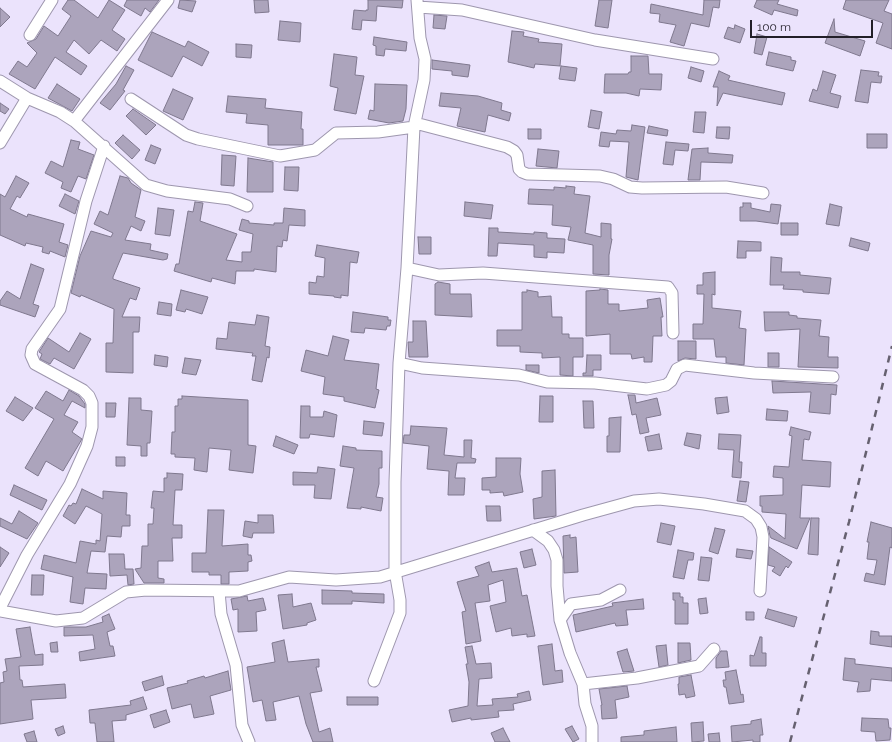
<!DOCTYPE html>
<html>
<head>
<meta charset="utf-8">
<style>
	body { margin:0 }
	#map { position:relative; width:892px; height:742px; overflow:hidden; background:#ebe3fc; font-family:Raleway,sans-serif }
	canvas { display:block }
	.scale { position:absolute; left:750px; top:20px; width:123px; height:18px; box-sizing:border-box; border:2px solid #221f28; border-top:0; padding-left:5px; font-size:12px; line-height:14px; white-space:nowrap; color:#221f28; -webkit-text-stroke:3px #ebe3fc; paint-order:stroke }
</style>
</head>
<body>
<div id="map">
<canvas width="892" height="742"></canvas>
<div class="scale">100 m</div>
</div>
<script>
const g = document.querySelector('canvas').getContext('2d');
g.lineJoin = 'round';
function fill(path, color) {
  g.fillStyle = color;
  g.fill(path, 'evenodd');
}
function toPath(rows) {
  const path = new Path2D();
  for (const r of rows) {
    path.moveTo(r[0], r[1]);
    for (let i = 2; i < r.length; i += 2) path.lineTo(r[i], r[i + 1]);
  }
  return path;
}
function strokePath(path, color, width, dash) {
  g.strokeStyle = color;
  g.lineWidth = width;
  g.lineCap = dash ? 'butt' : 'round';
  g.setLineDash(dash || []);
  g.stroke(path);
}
const building = toPath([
	[68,0,74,0,98,18,109,0,125,10,112,30,125,39,117,51,101,40,89,54,74,40,66,52,87,66,81,75,55,57,35,89,9,74,18,61,27,67,37,53,27,43,36,39,44,26,58,36,71,16,62,9,68,0],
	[127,0,159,0,150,12,145,8,141,16,124,6,127,0],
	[180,0,196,1,192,12,178,8,180,0],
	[254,0,268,0,269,12,255,13,254,0],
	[368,0,403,0,402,8,377,6,376,21,362,20,361,30,352,29,354,10,366,11,366,10,368,10,368,0],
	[599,0,612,0,608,28,595,26,599,0],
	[704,0,720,0,719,8,713,7,709,27,691,23,684,46,670,42,676,25,659,22,660,14,650,13,651,4,703,15,704,0],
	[757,0,779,0,777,4,798,10,797,16,774,10,772,15,754,7,757,0],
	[846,0,889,0,884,11,892,14,892,49,876,43,883,23,843,9,846,0],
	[0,8,10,17,0,27,0,8],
	[434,15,447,16,445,29,433,28,434,15],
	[834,19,835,32,865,41,860,56,825,43,834,19],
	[280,21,301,23,300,42,278,40,280,21],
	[735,25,745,29,740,43,724,38,728,27,734,29,735,25],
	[512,31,524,32,523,36,539,39,538,42,562,44,560,66,535,64,534,68,508,62,512,31],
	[152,32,185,47,188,41,209,52,202,66,183,56,172,77,138,60,152,32],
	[757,34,767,37,762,55,754,53,757,34],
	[374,37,407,42,406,51,385,49,384,56,376,55,376,46,373,45,374,37],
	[236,44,252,45,251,58,236,57,236,44],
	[769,52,791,57,791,60,796,61,793,71,766,65,769,52],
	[334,54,357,57,355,75,364,76,356,114,334,110,338,88,330,86,334,54],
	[631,56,648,56,649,74,662,74,661,90,640,89,639,96,626,93,604,93,605,74,628,74,629,72,631,72,631,56],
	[432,60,470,65,468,77,452,75,452,71,432,69,432,60],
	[126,66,134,70,123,90,125,91,110,110,100,103,116,84,126,66],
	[561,66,577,68,575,81,559,79,561,66],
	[691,67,704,71,701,82,688,78,691,67],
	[861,70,879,72,878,76,882,76,881,83,871,82,868,103,855,101,861,70],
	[719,71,730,76,728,80,785,93,782,105,723,93,717,106,718,87,713,87,719,71],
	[823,71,836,75,830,93,841,96,838,108,809,101,813,89,817,91,823,71],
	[57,84,80,99,72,111,48,98,57,84],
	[375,84,407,85,406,109,403,121,389,123,368,119,370,110,374,111,375,84],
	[173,89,193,98,183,120,163,111,173,89],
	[441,93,478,96,502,103,501,110,511,113,509,121,488,115,485,132,457,126,461,108,439,106,441,93],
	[228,96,266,99,265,108,302,112,301,129,303,129,303,145,268,145,268,125,246,123,247,114,226,112,228,96],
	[0,103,9,109,5,114,0,111,0,103],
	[133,109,156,125,146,135,126,116,133,109],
	[591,110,602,112,599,129,588,127,591,110],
	[695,112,706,112,704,133,693,132,695,112],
	[632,125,645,127,638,180,626,177,629,142,610,141,609,147,599,146,601,132,616,134,617,130,631,131,632,125],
	[649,126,668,130,667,136,647,133,649,126],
	[717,127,730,127,729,139,716,138,717,127],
	[528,129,541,129,541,139,528,139,528,129],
	[867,134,887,134,887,148,867,148,867,134],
	[123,135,140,150,132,159,115,143,123,135],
	[71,140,80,142,78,149,94,155,86,179,78,176,71,192,61,188,63,182,45,173,51,161,63,167,71,140],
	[666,142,689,144,688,151,675,150,673,165,663,164,666,142],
	[151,145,161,149,155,164,145,160,151,145],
	[708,148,708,153,733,155,732,163,701,162,700,180,688,180,692,149,708,148],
	[538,149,559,151,557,168,536,166,538,149],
	[222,155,236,156,234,186,221,185,222,155],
	[248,158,273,162,273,192,247,192,248,158],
	[285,167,299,167,298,191,284,190,285,167],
	[16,176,29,183,20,198,17,196,10,209,27,217,28,214,64,224,59,242,68,245,65,257,50,251,49,254,42,252,43,247,26,243,25,246,0,235,0,194,5,197,16,176],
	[120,176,128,178,131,183,141,190,135,217,145,221,141,231,131,226,125,240,151,244,150,250,168,254,167,259,163,260,123,253,113,277,113,279,140,288,136,300,130,298,122,317,140,317,139,332,133,332,133,373,106,372,106,343,113,343,114,309,81,295,80,297,71,293,80,256,91,231,111,237,113,233,94,224,100,211,108,215,120,176],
	[566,186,575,187,574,194,590,196,585,233,601,237,601,223,611,224,611,239,612,239,609,255,609,275,593,274,593,245,568,240,571,227,552,225,553,205,528,204,529,189,554,190,554,187,566,188,566,186],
	[65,194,79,201,75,214,59,206,65,194],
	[195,202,203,203,200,221,237,234,226,260,242,262,242,252,251,252,253,234,239,230,242,219,249,221,249,223,274,225,274,223,283,223,284,208,305,210,305,226,289,225,287,241,283,240,282,247,277,246,276,272,254,269,254,271,236,271,235,284,212,278,211,282,174,271,176,264,179,264,188,211,193,212,195,202],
	[465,202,493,205,491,219,464,216,465,202],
	[743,203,751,203,751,208,770,212,771,204,781,205,778,224,756,221,740,221,740,207,743,207,743,203],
	[830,204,842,207,839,226,826,224,830,204],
	[158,208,174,210,170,236,155,234,158,208],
	[781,223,798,223,798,235,781,235,781,223],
	[489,228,498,228,498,232,534,234,534,232,547,233,547,238,565,239,564,253,547,252,547,258,534,257,534,245,498,243,497,256,488,256,489,228],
	[418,237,431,237,431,254,419,254,418,237],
	[851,238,870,243,868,251,849,246,851,238],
	[738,241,761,242,761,251,746,251,746,258,737,258,738,241],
	[317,245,359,252,357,263,350,262,348,296,341,295,341,298,334,297,334,296,309,294,309,282,316,283,317,276,324,277,325,258,315,256,317,245],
	[771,257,782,258,781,272,800,272,800,275,831,278,829,294,803,292,803,290,783,289,784,285,770,285,771,257],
	[31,264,44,269,33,304,39,306,35,317,0,305,0,301,7,291,20,299,31,264],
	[715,272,715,295,712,294,712,308,741,311,739,328,746,329,744,365,726,363,726,357,716,357,714,339,693,339,693,324,703,324,704,294,697,294,697,285,703,285,703,273,715,272],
	[438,282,450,284,450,294,471,294,472,317,435,315,435,284,438,282],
	[600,289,608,290,608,304,619,304,619,311,648,308,647,300,660,298,663,317,661,317,662,336,653,336,652,362,644,362,644,357,632,359,631,354,610,354,610,334,586,336,586,291,600,290,600,289],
	[181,290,208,297,202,314,186,309,185,312,176,310,181,290],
	[527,290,538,292,538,297,551,296,552,317,562,317,562,334,569,334,569,338,583,338,583,357,573,357,573,376,560,375,560,357,542,358,542,353,520,352,520,346,497,346,497,330,522,330,522,292,527,292,527,290],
	[159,302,172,304,171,316,157,314,159,302],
	[353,312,388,317,388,320,391,320,390,326,387,326,386,330,365,328,364,333,351,332,353,312],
	[764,312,789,312,789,315,797,316,797,318,821,320,819,336,829,337,828,357,838,357,838,368,798,367,800,329,765,331,764,312],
	[257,315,269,317,265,346,270,347,269,358,267,357,262,382,252,380,256,356,252,356,253,353,216,349,217,338,227,339,229,322,255,325,257,315],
	[413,321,426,321,428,357,409,357,408,342,413,342,413,321],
	[80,333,91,339,74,369,54,358,50,364,40,359,42,354,39,352,48,338,69,352,80,333],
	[333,336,349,340,344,360,379,364,376,389,379,390,375,408,344,401,344,397,323,394,325,377,301,371,306,350,328,356,333,336],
	[678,341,696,341,696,359,685,358,678,361,678,341],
	[768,353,779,353,779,367,768,367,768,353],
	[155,355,168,357,167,367,154,365,155,355],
	[587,355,601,355,601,370,593,370,593,376,583,376,583,373,586,373,587,355],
	[185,358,201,360,196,375,182,373,185,358],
	[526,365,539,365,539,373,526,370,526,365],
	[772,381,837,385,836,395,831,394,830,414,809,412,811,392,773,393,772,381],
	[69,390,79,396,85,404,85,408,72,401,64,415,78,422,72,432,82,439,63,471,46,461,38,476,25,468,54,419,35,408,46,391,63,401,69,390],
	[628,395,635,395,636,403,657,398,661,415,646,418,649,432,640,434,636,414,632,415,628,395],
	[182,396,248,400,248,445,256,446,253,473,229,470,231,450,209,448,207,472,194,470,195,458,175,457,175,454,171,454,172,432,175,432,175,406,178,406,178,399,182,399,182,396],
	[540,396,553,396,553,422,539,422,540,396],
	[15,397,33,408,23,421,6,411,15,397],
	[727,397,729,412,717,414,715,398,727,397],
	[129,398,141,398,141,410,152,411,150,443,147,443,147,456,141,456,141,446,127,445,129,398],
	[583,401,593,401,594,428,584,428,583,401],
	[106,403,116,403,115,417,106,417,106,403],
	[301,406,310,406,310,417,323,417,324,411,337,415,334,437,310,434,309,438,300,438,301,406],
	[767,409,788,411,787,421,766,420,767,409],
	[621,417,620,452,607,452,607,436,609,436,609,418,621,417],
	[364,421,384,423,382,436,363,434,364,421],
	[411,426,447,428,444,455,464,457,464,440,472,440,471,458,476,459,475,463,457,463,455,478,465,478,464,495,448,495,449,471,427,469,429,446,403,443,404,435,410,435,411,426],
	[791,427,811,432,809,440,804,439,802,460,831,462,830,487,802,485,800,518,810,518,797,549,771,538,770,536,768,526,785,539,786,514,762,512,762,506,760,506,760,496,783,495,783,478,773,477,774,466,789,467,792,436,789,435,791,427],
	[687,433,701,435,699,449,684,445,687,433],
	[659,434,662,449,648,451,645,437,659,434],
	[719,434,741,435,739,462,742,462,741,478,732,477,734,450,718,449,719,434],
	[276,436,298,445,294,454,273,446,276,436],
	[343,446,356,448,356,450,382,451,382,468,379,468,379,484,376,497,383,498,381,511,361,507,361,509,347,508,354,468,340,466,343,446],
	[116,457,125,457,125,466,116,466,116,457],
	[496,458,521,458,520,474,523,492,504,496,503,492,490,493,490,490,482,490,482,478,496,477,496,458],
	[318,467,335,469,331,499,314,498,315,485,293,485,293,472,317,473,318,467],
	[555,470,556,516,534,519,533,499,542,497,542,471,555,470],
	[167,473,183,474,182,490,175,490,173,525,182,525,182,538,172,538,173,561,158,561,158,578,164,579,164,583,144,583,135,569,141,568,142,546,148,546,148,524,153,524,154,508,151,508,153,491,164,492,164,478,167,478,167,473],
	[740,481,749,482,746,502,737,501,740,481],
	[14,485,47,500,42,510,10,495,14,485],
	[82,489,103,499,103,491,127,493,126,515,130,515,130,526,122,526,121,537,107,536,105,552,91,551,87,573,107,574,106,589,85,588,83,604,70,602,73,577,41,569,44,555,76,563,80,541,96,544,96,540,100,541,102,514,86,506,75,524,63,516,69,505,71,506,73,503,76,504,82,489],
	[486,506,500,506,501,521,487,521,486,506],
	[208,510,224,510,222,546,248,544,248,555,251,555,252,561,248,562,248,571,229,572,229,584,221,584,221,575,209,575,209,572,192,572,192,553,206,553,208,510],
	[19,511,38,523,27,539,0,526,0,518,12,524,19,511],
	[258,515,273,515,274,533,253,533,252,538,243,536,245,521,258,523,258,515],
	[811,518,819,518,818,555,808,554,811,518],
	[871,522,892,528,892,548,890,547,885,585,864,581,866,573,874,575,877,560,867,559,869,542,867,542,871,522],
	[661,523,675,526,671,545,657,542,661,523],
	[715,528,725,530,718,554,709,551,715,528],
	[570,535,570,538,576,537,578,572,564,573,563,536,570,535],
	[0,547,9,553,0,567,0,547],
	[769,547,792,562,788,568,786,566,780,576,772,571,775,567,768,565,769,547],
	[532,549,536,565,524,568,520,552,532,549],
	[737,549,753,551,751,559,736,557,737,549],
	[678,550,694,553,693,560,688,560,684,579,673,577,678,550],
	[109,554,124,554,125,569,133,569,134,584,128,585,127,575,110,576,109,554],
	[701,557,712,558,709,581,698,580,701,557],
	[489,562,492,572,517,568,522,596,527,595,535,636,527,637,527,634,512,636,511,628,496,632,490,606,506,602,503,580,488,585,490,601,475,603,481,641,466,644,462,612,466,611,457,582,479,576,475,567,489,562],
	[32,575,44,575,43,595,31,595,32,575],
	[322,590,352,591,352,593,384,594,384,603,352,601,352,604,322,604,322,590],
	[673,593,680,593,680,597,683,597,683,603,688,603,688,624,675,624,675,600,673,600,673,593],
	[292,594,293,607,311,603,316,620,307,623,307,625,283,629,278,595,292,594],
	[247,596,248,601,263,598,266,610,256,612,257,631,238,632,238,609,233,610,231,599,247,596],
	[706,598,708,613,700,614,698,599,706,598],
	[643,599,644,609,626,610,628,625,616,626,615,623,576,632,573,615,613,606,612,603,643,599],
	[768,609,797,617,794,627,765,618,768,609],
	[746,612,754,612,754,620,746,620,746,612],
	[109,614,115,629,107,632,110,646,113,646,115,656,80,661,79,652,95,649,93,635,64,636,64,627,86,627,103,622,102,617,109,614],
	[30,627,35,655,43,654,43,665,19,666,20,680,22,680,23,687,65,684,66,698,31,700,33,719,0,724,0,683,4,682,3,672,7,671,5,659,21,657,16,629,30,627],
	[871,631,879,632,879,636,892,636,892,647,870,644,871,631],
	[760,637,762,637,762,653,766,653,766,666,750,666,750,655,754,656,760,637],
	[284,640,288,662,319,659,319,667,316,667,322,691,310,693,319,732,330,728,333,742,313,742,306,724,299,696,273,702,276,720,266,721,262,700,253,702,247,667,275,662,272,643,284,640],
	[57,642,58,652,51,652,50,643,57,642],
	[678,643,690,643,691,660,678,663,678,643],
	[552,644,555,671,562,670,563,682,543,685,538,646,552,644],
	[666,645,668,665,659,667,656,646,666,645],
	[472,646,476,664,491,663,492,678,479,679,477,706,493,705,492,699,518,697,517,694,529,691,531,700,513,704,514,710,498,711,499,717,471,720,471,718,452,722,449,710,468,706,469,682,466,664,468,664,465,647,472,646],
	[627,649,634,671,623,672,617,652,627,649],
	[721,651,727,651,729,667,716,668,716,658,721,651],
	[845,658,855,659,855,664,892,668,892,681,871,679,870,691,857,692,859,682,843,680,845,658],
	[736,670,741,695,743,694,744,702,729,704,726,687,724,687,723,680,726,680,725,672,736,670],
	[228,671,231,690,210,696,214,714,194,718,191,704,172,709,167,688,188,683,187,681,204,676,205,678,228,671],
	[691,675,695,696,686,698,685,694,679,695,678,684,679,684,679,677,691,675],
	[162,676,164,685,145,691,142,682,162,676],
	[627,686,629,697,615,700,617,718,602,719,601,705,602,705,599,689,627,686],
	[143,697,147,709,126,715,126,720,112,721,114,742,97,742,95,723,90,723,89,710,131,705,130,701,143,697],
	[347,697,378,697,378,705,347,705,347,697],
	[166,710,170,722,154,728,150,715,166,710],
	[862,718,888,719,889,728,891,728,890,740,876,741,875,732,861,731,862,718],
	[761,719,763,735,760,735,760,742,753,742,753,740,732,742,731,726,751,724,751,721,761,719],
	[703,722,704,741,692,742,691,723,703,722],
	[63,726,65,733,58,736,55,729,63,726],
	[572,726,579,739,573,742,565,729,572,726],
	[676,727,677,742,621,742,621,737,644,735,644,731,676,727],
	[503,728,510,742,495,742,491,733,503,728],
	[34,731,37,742,27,742,24,734,34,731],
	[719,733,720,742,709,742,708,734,719,733]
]);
fill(building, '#aca4bc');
strokePath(building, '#7f788e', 1);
const minor = toPath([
	[418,7,462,10,595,40,713,59],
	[30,35,52,0],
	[0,81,27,98,60,112,74,121,146,185,167,191,230,199,247,206],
	[131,99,186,135,198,139,280,156,315,150,336,133,378,132,414,127],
	[74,121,168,0],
	[415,123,507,147,514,151,517,155,519,169,522,172,527,174,600,176,613,179,630,187,642,188,726,187,763,193],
	[0,143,27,98],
	[407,268,439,275,483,273,668,287,672,293,673,333],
	[399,363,422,368,519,375,547,382,595,383,647,389,666,385,671,381,677,369,685,365,754,373,833,377],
	[533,530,548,541,554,550,557,560,557,586,560,620,570,653,583,684,585,704,592,726,592,742],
	[219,591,221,614,236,665,242,725,249,742],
	[0,608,27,555,70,484,87,446,92,427,92,403,89,396,83,390,35,364,31,355,32,349,60,309,86,201,104,146],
	[0,611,56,621,83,618,126,592,146,590,239,591,289,577,336,580,380,577,583,515,634,501,659,499,704,504,745,511,756,519,761,527,763,537,760,591],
	[560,620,571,604,601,600,620,590],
	[374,681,400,613,400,600,395,571,395,482,399,363,407,268,414,127,424,80,425,59,420,38,417,0],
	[583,684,637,678,699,666,714,649]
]);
strokePath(minor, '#9e97ae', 13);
strokePath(minor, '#fff', 11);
strokePath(toPath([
	[790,742,849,522,892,346]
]), '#666170', 2.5, [7, 7]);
</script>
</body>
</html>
